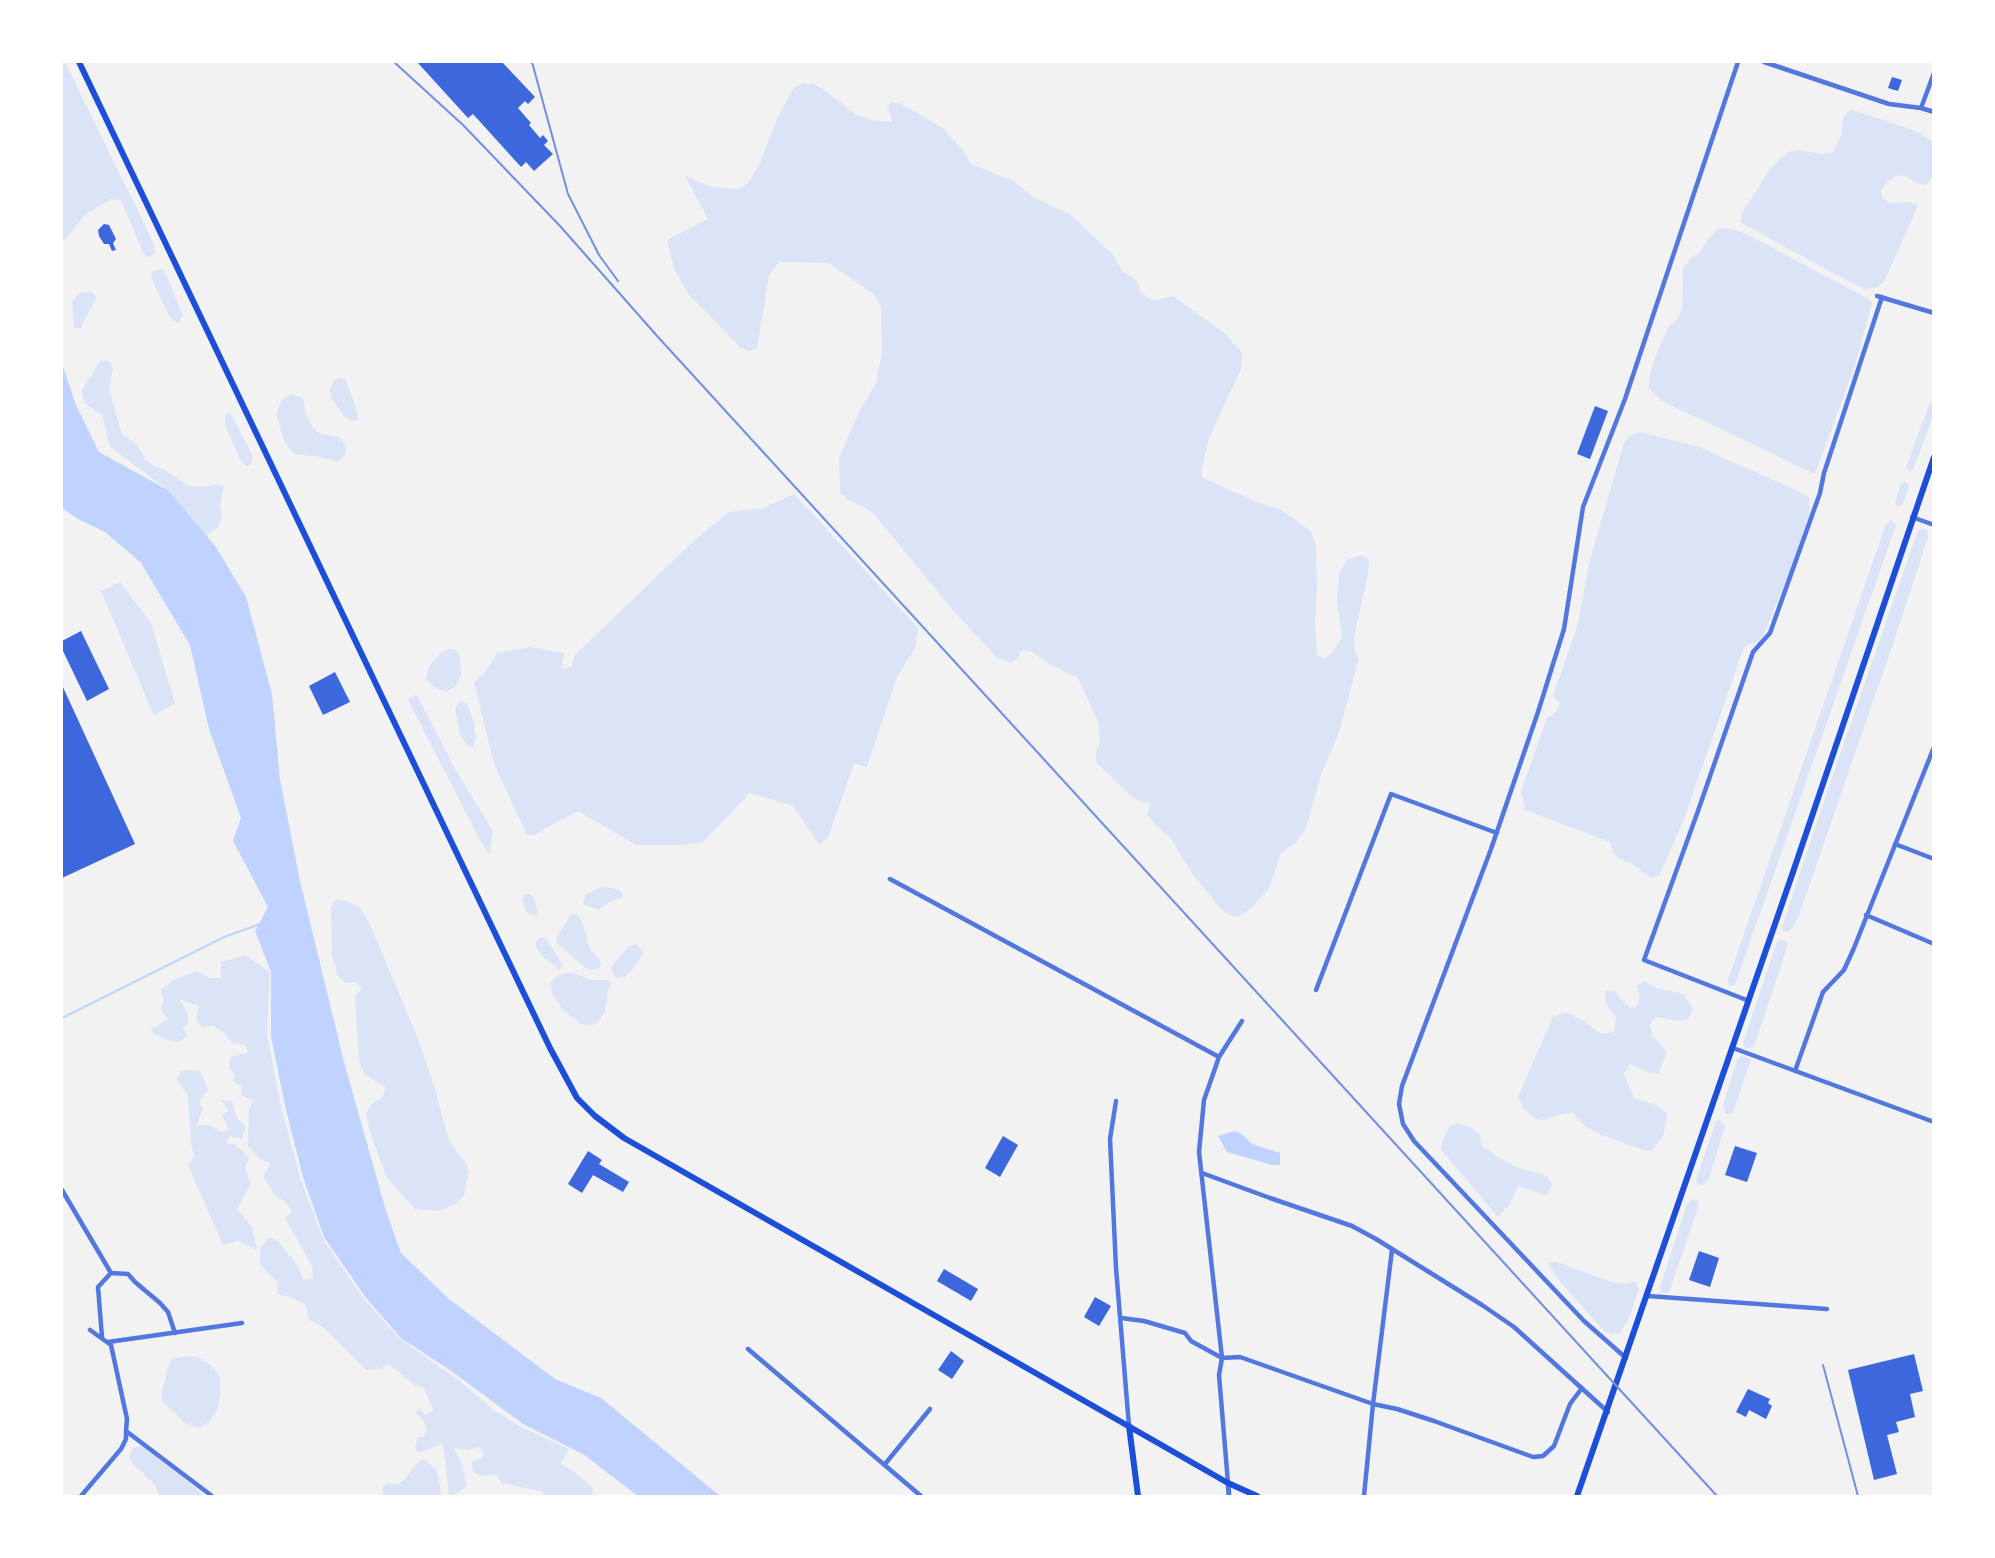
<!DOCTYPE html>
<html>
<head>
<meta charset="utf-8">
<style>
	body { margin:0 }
	#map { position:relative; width:1995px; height:1558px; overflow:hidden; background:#f2f2f2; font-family:"Exo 2",sans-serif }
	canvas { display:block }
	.frame { position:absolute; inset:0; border:63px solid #fff; pointer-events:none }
</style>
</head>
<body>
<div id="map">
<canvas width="1995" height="1558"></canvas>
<div class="frame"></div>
</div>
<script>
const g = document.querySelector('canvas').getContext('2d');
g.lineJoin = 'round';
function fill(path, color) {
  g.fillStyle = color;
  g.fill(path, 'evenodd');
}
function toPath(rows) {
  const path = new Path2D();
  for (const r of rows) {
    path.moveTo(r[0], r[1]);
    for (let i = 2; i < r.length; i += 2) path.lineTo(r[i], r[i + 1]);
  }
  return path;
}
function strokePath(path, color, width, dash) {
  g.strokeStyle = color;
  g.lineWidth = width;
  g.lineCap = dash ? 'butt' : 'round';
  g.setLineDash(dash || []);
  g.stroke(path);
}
fill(toPath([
	[62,62,65,62,154,244,155,253,150,257,144,255,121,200,111,199,86,214,65,240,62,239],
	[803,83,813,84,823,89,855,114,871,120,892,122,891,115,887,108,890,103,900,103,944,129,962,149,971,164,1012,180,1033,197,1070,214,1113,255,1122,271,1137,281,1141,293,1154,301,1173,296,1223,332,1242,352,1241,369,1209,438,1202,468,1202,477,1256,502,1282,510,1311,532,1316,546,1317,584,1315,626,1317,656,1324,658,1332,653,1342,637,1337,602,1339,574,1347,560,1360,555,1369,559,1368,574,1354,637,1355,651,1359,659,1338,735,1320,777,1306,828,1296,842,1281,853,1269,889,1251,908,1238,917,1229,915,1220,908,1191,872,1171,839,1153,822,1147,814,1150,804,1134,799,1096,762,1096,752,1100,743,1098,722,1078,678,1048,663,1032,652,1022,650,1018,658,1010,663,997,658,950,607,874,514,863,506,850,501,840,493,839,458,859,412,876,383,882,353,881,306,874,294,828,263,780,262,769,275,757,348,749,351,740,347,689,295,674,269,667,240,708,219,685,176,712,187,736,189,748,184,759,165,777,119,793,89],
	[1853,110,1916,131,1933,142,1933,176,1926,185,1918,184,1903,175,1896,176,1887,182,1881,191,1883,199,1891,203,1911,202,1918,206,1884,282,1876,288,1864,289,1846,280,1740,222,1743,211,1771,168,1781,158,1789,152,1797,150,1822,154,1833,152,1842,134,1842,122,1846,113],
	[1719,228,1733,229,1750,236,1869,299,1872,304,1854,368,1815,474,1662,401,1649,389,1649,378,1656,355,1669,326,1677,320,1682,309,1683,267,1690,259,1700,252,1708,239],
	[162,269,168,279,183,316,178,323,170,318,151,277,152,271],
	[90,291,96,296,94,304,84,320,81,328,74,328,72,302,80,293],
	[109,360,113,369,109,389,122,434,137,445,145,459,154,466,165,470,189,486,204,487,217,484,224,487,220,504,222,517,218,527,206,536,168,490,110,447,102,415,84,403,82,390,100,361],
	[339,378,345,379,357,410,358,419,352,422,342,414,331,397,330,388,334,380],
	[290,394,303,397,306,414,312,426,318,433,339,437,345,445,346,453,343,458,336,462,322,457,294,454,285,443,276,414,281,401],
	[1932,401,1933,416,1913,470,1909,472,1906,467,1929,405],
	[230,412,253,457,251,465,246,466,240,460,226,427,225,415],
	[1640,432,1699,447,1798,491,1809,497,1810,512,1788,577,1763,636,1757,643,1751,643,1744,647,1684,819,1659,876,1650,878,1632,863,1626,862,1618,858,1613,852,1610,842,1525,810,1521,792,1547,718,1557,711,1560,703,1553,696,1578,624,1589,563,1624,443,1630,435],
	[1906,482,1909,485,1903,504,1898,507,1895,503,1901,483],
	[794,494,918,628,915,648,897,677,867,767,854,763,828,838,819,844,793,806,750,793,704,841,686,845,636,845,578,811,534,835,527,835,494,764,474,682,484,674,497,653,530,647,564,653,562,669,572,667,574,656,687,547,728,512,763,508],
	[1891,520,1896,525,1735,985,1729,987,1728,980,1886,524],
	[1923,529,1927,530,1928,537,1892,647,1798,918,1792,929,1787,932,1783,931,1782,927,1828,789,1918,530],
	[120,582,151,623,175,703,154,716,101,591],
	[451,648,456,650,460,657,461,675,455,687,445,692,434,687,426,679,429,666,441,653],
	[417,695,454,767,493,831,490,855,480,840,408,700,413,696],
	[461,700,467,704,474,723,476,740,473,747,468,746,460,735,455,708],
	[601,887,612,888,619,890,623,894,621,898,611,901,599,910,583,904,585,895],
	[525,894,529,894,534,897,538,912,537,915,527,913,522,900],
	[336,899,348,902,359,907,369,922,417,1036,434,1086,449,1140,458,1154,465,1161,469,1172,464,1196,454,1205,437,1211,415,1209,387,1178,371,1135,366,1114,371,1104,383,1097,385,1087,364,1074,359,1061,355,997,362,988,355,982,345,983,338,976,332,955,331,907],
	[571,914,578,915,582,921,590,949,600,960,601,966,596,970,585,968,557,943,557,937],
	[545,937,563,965,559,970,541,955,536,947,536,942,540,938],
	[1781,939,1786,941,1787,947,1754,1047,1745,1049,1743,1043,1777,942],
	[636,944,643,952,637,964,625,977,616,978,610,968,629,946],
	[245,955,270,972,267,1035,281,1107,300,1177,323,1239,363,1298,400,1339,461,1382,495,1411,521,1427,569,1449,561,1464,576,1473,593,1488,592,1496,547,1496,540,1491,501,1483,498,1475,481,1476,473,1472,472,1462,482,1458,484,1453,479,1447,468,1450,454,1448,462,1464,467,1486,456,1494,449,1496,443,1443,418,1453,415,1448,418,1437,422,1437,427,1430,423,1420,415,1413,420,1409,425,1414,433,1411,430,1401,423,1387,415,1385,388,1364,380,1369,366,1370,324,1328,308,1319,306,1305,290,1297,277,1294,278,1283,260,1265,260,1248,270,1237,279,1242,295,1262,304,1280,313,1278,312,1266,285,1218,292,1212,284,1200,276,1197,263,1176,269,1167,269,1163,259,1158,248,1146,249,1109,253,1101,241,1095,242,1087,233,1081,235,1075,229,1068,230,1057,248,1052,245,1045,233,1043,223,1032,213,1026,202,1027,196,1020,199,1006,179,999,188,1014,188,1023,183,1027,187,1036,178,1042,167,1040,153,1033,151,1029,168,1019,161,1011,163,1001,161,989,177,978,198,971,208,978,221,978,221,962],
	[567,973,573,973,591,980,608,980,611,982,607,995,605,1012,598,1022,592,1025,581,1024,564,1011,552,993,550,983,558,976],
	[1644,981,1657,988,1683,994,1690,1003,1693,1010,1688,1019,1680,1021,1656,1017,1650,1025,1652,1035,1667,1052,1658,1074,1644,1071,1630,1064,1624,1074,1634,1098,1656,1105,1668,1114,1663,1136,1652,1151,1643,1150,1599,1134,1582,1124,1573,1113,1566,1113,1543,1120,1534,1118,1524,1109,1518,1097,1553,1017,1566,1012,1585,1022,1601,1034,1614,1032,1616,1017,1607,1006,1605,998,1606,991,1614,991,1630,1008,1637,1006,1640,996,1637,986],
	[1742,1055,1751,1060,1733,1113,1726,1114,1724,1111,1723,1105,1737,1060],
	[183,1070,200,1071,208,1090,199,1100,203,1109,196,1126,207,1124,221,1132,229,1129,222,1115,229,1111,221,1100,232,1101,237,1118,246,1127,242,1139,230,1136,226,1143,236,1145,249,1158,245,1168,251,1184,237,1209,252,1227,257,1250,238,1241,223,1245,188,1165,194,1156,191,1143,188,1095,176,1079],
	[1719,1120,1725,1126,1709,1179,1704,1185,1698,1184,1696,1180,1716,1121],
	[1457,1123,1472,1128,1480,1135,1482,1146,1496,1156,1516,1167,1547,1176,1553,1185,1546,1195,1518,1186,1510,1204,1498,1217,1441,1150,1442,1142,1450,1126],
	[1693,1199,1698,1201,1698,1208,1669,1292,1664,1293,1661,1292,1660,1287,1687,1204],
	[1555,1261,1611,1282,1625,1284,1635,1281,1639,1290,1629,1318,1620,1333,1610,1334,1603,1330,1557,1278,1548,1263],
	[186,1356,198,1357,211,1365,220,1377,220,1396,217,1410,210,1421,200,1428,186,1424,162,1401,162,1391,165,1380,166,1372,171,1359],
	[142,1446,194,1486,204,1496,160,1496,154,1484,129,1460,131,1451,135,1447],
	[424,1459,437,1470,441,1496,383,1496,382,1488,387,1483,396,1485,404,1480,416,1464]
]), '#dbe4f7');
fill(toPath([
	[62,364,76,405,99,452,168,490,216,547,246,597,272,694,280,780,300,881,344,1062,386,1211,401,1253,449,1299,555,1379,601,1398,720,1496,638,1496,583,1454,523,1424,450,1370,402,1339,366,1298,324,1237,303,1177,286,1110,271,1037,271,972,255,931,268,907,233,841,241,818,209,729,190,645,141,563,105,532,78,519,62,508],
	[1234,1131,1240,1133,1252,1144,1280,1153,1280,1165,1272,1165,1227,1152,1218,1136]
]), '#bfd3fe');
strokePath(toPath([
	[62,1018,224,937,260,924]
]), '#bfd3fe', 2);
fill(toPath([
	[417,62,502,62,535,97,528,104,525,101,518,108,531,123,529,125,540,138,543,135,548,141,544,145,553,154,534,171,526,162,521,167,473,114,468,118],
	[1892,77,1902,80,1898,91,1888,88],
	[104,224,109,225,116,239,113,243,116,250,112,251,109,244,104,244,99,236,98,230],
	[1595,406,1608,411,1590,459,1577,454],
	[81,631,109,689,87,701,62,649,62,641],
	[335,672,350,702,323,715,309,686],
	[62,685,135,844,62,878],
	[1003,1136,1018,1145,1000,1177,985,1168],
	[1735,1146,1757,1153,1747,1182,1725,1175],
	[588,1151,602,1160,599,1164,629,1182,623,1192,593,1175,582,1193,568,1184],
	[1699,1251,1719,1258,1710,1287,1689,1280],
	[944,1269,978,1289,971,1301,937,1281],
	[1095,1297,1111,1306,1099,1326,1084,1317],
	[951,1351,964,1361,952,1379,938,1370],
	[1914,1354,1923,1391,1910,1394,1915,1417,1896,1422,1899,1432,1887,1435,1897,1474,1874,1480,1848,1370],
	[1748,1389,1770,1399,1768,1403,1772,1406,1766,1419,1749,1410,1746,1417,1736,1412]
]), '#3d67dc');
strokePath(toPath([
	[1764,62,1889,104,1921,108,1934,112],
	[1921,108,1934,73],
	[1877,296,1934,313],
	[1912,517,1934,525],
	[1895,844,1934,859],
	[890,879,1219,1057],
	[1866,915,1934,944],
	[1316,990,1391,794,1497,833],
	[1749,1001,1644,960,1698,811,1753,652,1770,633,1820,493,1824,473,1882,297],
	[1733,1048,1934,1122],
	[1795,1071,1823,992,1844,970,1854,948,1934,747],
	[1116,1101,1110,1139,1116,1268,1129,1426],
	[1202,1173,1270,1198,1352,1226,1376,1239,1482,1305,1514,1327,1608,1412],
	[62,1190,111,1273],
	[111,1273,128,1274,135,1282,160,1303,168,1312,175,1333],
	[1648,1296,1827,1309],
	[1121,1318,1144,1321,1185,1333,1191,1341,1222,1358,1240,1357,1373,1404,1397,1409,1434,1421,1533,1457,1543,1456,1554,1446,1570,1404,1582,1388],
	[102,1337,98,1287,111,1273],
	[108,1342,242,1323],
	[748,1349,921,1496],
	[1626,1358,1584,1321,1414,1141,1403,1124,1399,1104,1402,1086,1491,849,1538,712,1564,629,1583,507,1625,399,1738,62],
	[126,1431,212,1496],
	[885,1464,930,1409],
	[1228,1483,1219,1375,1222,1358,1199,1152,1204,1100,1219,1057,1242,1021],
	[81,1496,121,1449,126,1439,126,1431,127,1419,111,1345,90,1330],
	[1364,1496,1373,1404,1392,1250]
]), '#5277de', 4.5);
strokePath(toPath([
	[1228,1483,1229,1496]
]), '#5277de', 5);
strokePath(toPath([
	[79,62,460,860,550,1048,577,1098,595,1116,624,1138,1228,1483,1257,1496],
	[1129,1426,1138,1496],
	[1577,1496,1793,872,1934,457]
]), '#1d4ed8', 6);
strokePath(toPath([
	[394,62,463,125,560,226,658,337,1717,1496],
	[532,62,568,194,599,255,618,281],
	[1823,1365,1858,1496]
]), '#7290e2', 2);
</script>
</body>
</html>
